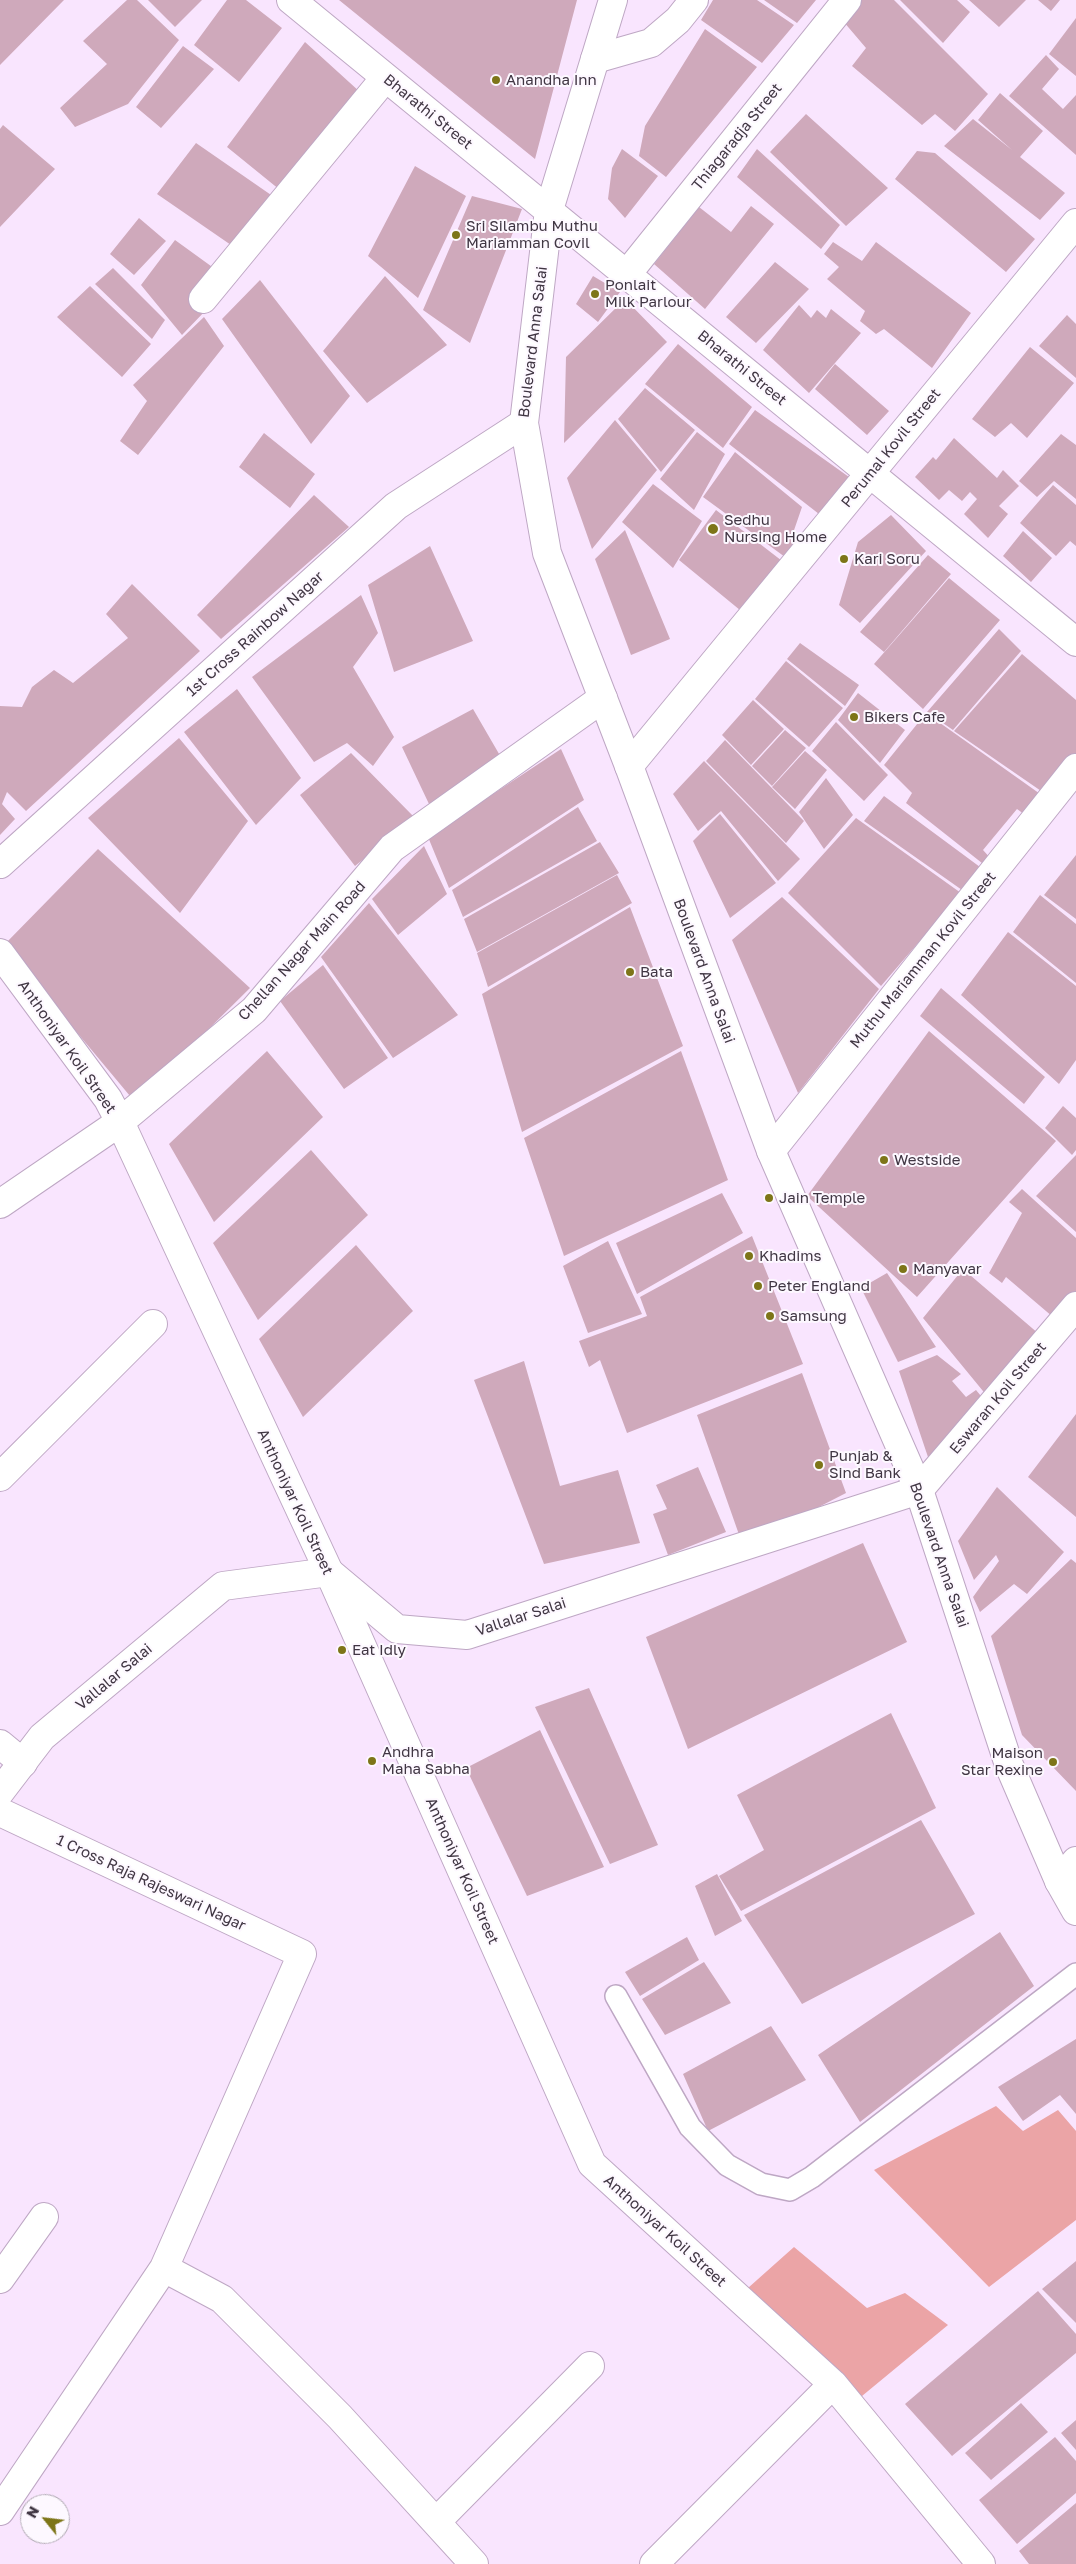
<!DOCTYPE html>
<html>
<head>
<meta charset="utf-8">
<style>
	body { margin:0 }
	#map { position:relative; width:1076px; height:2564px; overflow:hidden; background:#f9e5fe; font-family:"Golos Text",sans-serif }
	canvas { display:block }
	.north { position:absolute; left:20px; top:2494px; width:50px; height:50px; box-sizing:border-box; background:#fdf8ff; border:1px solid #b1aab4; border-radius:50%; rotate:299deg; font-size:14px; font-weight:700; line-height:20px; text-align:center; color:#403643 }
	.north::after { content:''; display:block; margin:auto; width:18px; height:22px; background:#7d7518; clip-path:polygon(50% 0,100% 100%,50% 72%,0 100%) }
</style>
</head>
<body>
<div id="map">
<canvas width="1076" height="2564"></canvas>
<div class="north">N</div>
</div>
<script>
const g = document.querySelector('canvas').getContext('2d');
g.lineJoin = 'round';
function fill(path, color) {
  g.fillStyle = color;
  g.fill(path, 'evenodd');
}
function toPath(rows) {
  const path = new Path2D();
  for (const r of rows) {
    path.moveTo(r[0], r[1]);
    for (let i = 2; i < r.length; i += 2) path.lineTo(r[i], r[i + 1]);
  }
  return path;
}
function strokePath(path, color, width, dash) {
  g.strokeStyle = color;
  g.lineWidth = width;
  g.lineCap = dash ? 'butt' : 'round';
  g.setLineDash(dash || []);
  g.stroke(path);
}
function drawText(font, color, halo, rows, align = 'center') {
  g.font = font + ' "Golos Text",sans-serif';
  g.lineWidth = 4;
  g.setLineDash([]);
  g.textBaseline = 'middle';
  g.strokeStyle = halo;
  g.fillStyle = color;
  for (const [text, x, y, turn = 0] of rows) {
    g.save();
    g.translate(x, y);
    g.rotate((+turn || 0) * Math.PI / 180);
    g.textAlign = isNaN(turn) ? turn : align;
    if (halo) g.strokeText(text, 0, 0);
    g.fillText(text, 0, 0);
    g.restore();
  }
}
fill(toPath([
	[996,2106,1023,2131,1058,2110,1076,2131,1076,2220,989,2287,874,2170],
	[794,2247,867,2308,905,2293,948,2325,862,2396,748,2288]
]), '#eba4a6');
fill(toPath([
	[0,0,64,0,0,65],
	[127,0,137,0,179,40,128,104,75,127,60,108,107,64,83,41],
	[148,0,202,0,175,27],
	[227,0,246,0,282,28,239,82,194,45],
	[339,0,577,0,535,159],
	[713,0,757,0,794,25,762,63,701,20],
	[764,0,816,0,797,23],
	[861,0,894,0,988,94,955,131,935,114,922,125,852,66,866,48,843,21],
	[900,0,957,0,970,12,943,43],
	[969,0,1026,0,999,27],
	[1038,0,1060,0,1051,11],
	[1076,18,1076,76,1049,54],
	[705,29,757,67,666,177,639,156,645,126],
	[305,42,360,92,280,190,227,147],
	[183,46,214,69,161,128,136,107],
	[1046,55,1059,69,1042,89,1063,109,1076,95,1076,155,1009,96],
	[1000,93,1043,131,1020,157,1065,193,1040,220,944,146,973,119,1012,150,978,120],
	[806,114,888,188,846,226,770,152],
	[3,125,55,169,0,227,0,129],
	[196,143,274,197,231,245,157,194],
	[622,149,658,176,625,218,608,199,612,168],
	[757,149,840,225,821,249,737,177],
	[917,151,935,153,1035,239,1006,272,895,179],
	[415,166,466,196,418,298,368,256],
	[472,196,522,209,470,343,423,310],
	[751,206,774,224,705,309,654,264,699,207,731,232],
	[139,218,166,241,134,275,110,254],
	[175,240,233,282,182,335,141,285],
	[833,242,862,261,876,242,971,313,932,368,884,329,876,334,860,321,865,311,827,279,839,267,824,254],
	[775,262,809,289,756,343,726,317],
	[113,268,165,320,152,339,95,284],
	[385,276,447,345,367,403,323,351],
	[593,276,620,292,598,322,576,304],
	[260,280,350,396,311,444,222,319],
	[90,286,151,344,122,377,57,317],
	[625,299,667,342,564,443,566,357],
	[799,305,811,318,817,310,826,318,831,309,861,333,809,393,763,350],
	[1067,315,1076,324,1076,378,1039,346],
	[204,317,224,346,138,455,120,441,147,401,133,385],
	[678,344,752,407,723,448,645,384],
	[1030,347,1074,383,1027,438,1011,423,995,437,972,419],
	[835,364,889,411,867,435,815,389],
	[645,388,695,430,661,472,618,419],
	[755,410,849,477,819,514,729,444],
	[615,420,657,470,592,549,567,478],
	[697,432,725,454,694,510,660,479],
	[264,433,315,474,290,508,239,467],
	[1061,434,1076,445,1076,499,1054,481,1037,497,1019,481],
	[954,438,997,478,1003,470,1019,486,999,506,1008,514,988,538,964,514,977,499,970,492,962,501,949,490,939,500,915,477,933,457,936,460],
	[735,452,802,507,792,536,797,541,785,557,703,497],
	[653,484,702,521,673,568,622,522],
	[1053,485,1076,505,1076,546,1070,541,1056,556,1020,523],
	[314,495,349,527,221,639,197,615],
	[716,510,786,564,746,615,679,560],
	[891,515,926,551,860,623,839,605,858,542],
	[625,530,670,639,631,655,595,559],
	[1023,531,1052,558,1031,582,1003,556],
	[430,546,473,641,394,672,368,585],
	[928,555,951,574,884,652,860,632],
	[949,578,1000,620,923,709,874,664],
	[132,584,200,651,26,811,7,792,2,804,15,819,0,835,0,706,22,707,32,687,54,670,73,683,128,638,106,614],
	[361,595,378,633,353,667,394,737,373,766,347,743,314,762,252,677],
	[999,629,1021,651,953,730,927,712],
	[800,643,859,685,845,706,787,659],
	[1022,654,1076,700,1076,753,1044,793,954,731],
	[786,661,843,708,809,747,755,699],
	[237,689,301,778,256,825,184,732],
	[858,693,905,730,880,763,838,720],
	[753,700,784,729,751,765,722,735],
	[473,709,502,759,429,804,402,747],
	[926,713,1043,796,1028,817,1017,809,983,850,992,860,987,867,906,803,912,793,884,765],
	[836,722,888,775,864,801,812,751],
	[785,730,806,748,772,786,752,766],
	[179,738,248,821,180,913,88,818],
	[725,740,804,821,786,843,706,761],
	[561,749,584,800,449,888,428,837],
	[805,751,827,770,795,809,772,787],
	[351,753,415,818,355,866,300,795],
	[704,761,800,859,778,881,721,811,698,831,673,794],
	[826,778,853,815,824,849,799,812],
	[884,796,980,867,962,890,864,821],
	[578,807,597,841,463,917,452,890],
	[720,814,776,883,730,918,693,841],
	[856,818,961,893,881,986,788,893],
	[600,842,619,873,477,952,464,919],
	[424,846,447,894,398,935,372,899],
	[98,849,250,988,135,1102,4,945],
	[1076,855,1076,919,1044,895],
	[617,875,632,903,488,987,477,953],
	[1040,895,1076,924,1076,983,1013,932],
	[782,897,879,989,798,1093,732,940],
	[369,903,458,1015,393,1058,321,957],
	[630,907,683,1046,522,1132,482,994],
	[1008,932,1076,986,1076,1060,1059,1084,961,995],
	[323,965,388,1058,344,1089,280,1001],
	[941,988,1045,1077,1024,1104,920,1016],
	[929,1031,1056,1141,917,1297,807,1196],
	[267,1051,323,1117,214,1222,169,1144],
	[681,1051,728,1180,564,1256,524,1138],
	[1063,1106,1076,1118,1076,1150,1072,1155,1045,1128],
	[311,1150,368,1215,258,1320,213,1243],
	[1076,1155,1076,1232,1036,1196],
	[1022,1189,1076,1238,1076,1309,1053,1317,1006,1277,1002,1283,989,1273,1022,1213,1009,1202],
	[722,1193,743,1233,637,1294,616,1243],
	[752,1236,803,1364,627,1433,600,1360,589,1367,579,1341,647,1316,640,1297],
	[608,1241,642,1314,588,1333,563,1266],
	[356,1245,413,1311,303,1417,259,1339],
	[963,1269,1046,1340,992,1402,923,1318],
	[887,1273,936,1347,898,1362,861,1288],
	[937,1355,961,1374,952,1381,966,1397,976,1390,990,1407,929,1460,899,1371],
	[524,1361,560,1486,618,1470,640,1543,544,1564,474,1380],
	[802,1373,846,1493,743,1546,697,1415],
	[1076,1414,1076,1517,1028,1477],
	[698,1467,726,1532,668,1555,653,1514,667,1509,656,1485],
	[997,1487,1064,1552,1027,1594,1014,1584,980,1612,973,1597,999,1561,996,1555,974,1580,958,1541],
	[863,1543,907,1642,688,1749,646,1637],
	[1071,1559,1076,1563,1076,1791,1022,1735,991,1636],
	[589,1688,658,1845,610,1864,535,1707],
	[891,1713,936,1808,741,1911,719,1876,764,1850,737,1795],
	[540,1730,604,1867,527,1896,466,1768],
	[921,1820,975,1914,802,2004,744,1915],
	[717,1874,742,1921,715,1936,695,1886],
	[1000,1932,1034,1986,860,2122,818,2055],
	[687,1937,699,1960,640,1996,625,1972],
	[704,1962,731,2003,665,2035,642,1999],
	[771,2026,806,2080,708,2131,683,2074],
	[1076,2039,1076,2114,1060,2095,1023,2121,998,2087],
	[1076,2261,1076,2323,1042,2289],
	[1038,2291,1076,2334,1076,2353,952,2456,905,2404],
	[1021,2403,1048,2432,991,2480,965,2453],
	[1076,2420,1076,2450,1061,2433],
	[1055,2437,1076,2461,1076,2493,1017,2544,979,2500],
	[1076,2503,1076,2564,1029,2564,1019,2551]
]), '#cfa9bb');
const lane = toPath([
	[616,1996,690,2127,727,2165,761,2184,790,2190,812,2177,1076,1974]
]);
const street = toPath([
	[595,59,651,43,678,20,694,0],
	[627,274,847,0],
	[203,299,385,78],
	[629,766,1076,223],
	[0,864,396,506,524,423],
	[0,953,108,1099,120,1122,329,1572,592,2164,833,2384,981,2564],
	[771,1151,1076,768],
	[0,1204,120,1122,254,1010,392,848,603,698],
	[0,1477,153,1324],
	[919,1490,1076,1306],
	[0,1744,23,1763],
	[0,1812,302,1954,164,2268,0,2511],
	[1059,1881,1076,1861],
	[164,2268,222,2299,340,2417,474,2564],
	[0,2279,44,2217],
	[436,2522,590,2366],
	[654,2564,833,2384]
]);
const secondary = toPath([
	[291,0,1076,642],
	[613,0,549,210,524,423,547,553,629,766,771,1151,919,1490,1009,1765,1059,1881,1076,1911],
	[0,1792,42,1737,223,1586,329,1572,397,1629,467,1635,919,1490]
]);
strokePath(lane, '#bea7c4', 24);
strokePath(street, '#bea7c4', 30);
strokePath(secondary, '#bea7c4', 30);
strokePath(lane, '#fff', 21);
strokePath(street, '#fff', 28);
strokePath(secondary, '#fff', 28);
for (const [x, y, r, color] of [
	[496,80,5,"#7d7518"],
	[456,235,5,"#7d7518"],
	[595,294,5,"#7d7518"],
	[713,529,6,"#7d7518"],
	[844,559,5,"#7d7518"],
	[854,717,5,"#7d7518"],
	[630,972,5,"#7d7518"],
	[884,1160,5,"#7d7518"],
	[769,1198,5,"#7d7518"],
	[749,1256,5,"#7d7518"],
	[903,1269,5,"#7d7518"],
	[758,1286,5,"#7d7518"],
	[770,1316,5,"#7d7518"],
	[819,1465,5,"#7d7518"],
	[342,1650,5,"#7d7518"],
	[372,1761,5,"#7d7518"],
	[1053,1762,5,"#7d7518"]
]) {
  const dot = new Path2D();
  dot.arc(x, y, r, 0, 2 * Math.PI);
  g.fillStyle = color;
  g.fill(dot);
  strokePath(dot, '#fdf8ff', 2);
}
drawText('15px', '#403643', '#fdf8ff', [
	["Anandha Inn",506,80],
	["Sri Silambu Muthu",466,226],
	["Mariamman Covil",466,243],
	["Ponlait",605,285],
	["Milk Parlour",605,302],
	["Sedhu",724,520],
	["Nursing Home",724,537],
	["Kari Soru",854,559],
	["Bikers Cafe",864,717],
	["Bata",640,972],
	["Westside",894,1160],
	["Jain Temple",779,1198],
	["Khadims",759,1256],
	["Manyavar",913,1269],
	["Peter England",768,1286],
	["Samsung",780,1316],
	["Punjab &",829,1456],
	["Sind Bank",829,1473],
	["Eat Idly",352,1650],
	["Andhra",382,1752],
	["Maha Sabha",382,1769],
	["Maison",1043,1753,"right"],
	["Star Rexine",1043,1770,"right"]
], 'left');
drawText('15px', '#403643', '#fdf8ff', [
	["Bharathi Street",428,112,39],
	["Thiagaradja Street",737,137,-51],
	["Boulevard Anna Salai",533,342,-83],
	["Bharathi Street",742,368,39],
	["Perumal Kovil Street",891,448,-51],
	["1st Cross Rainbow Nagar",255,634,-42],
	["Chellan Nagar Main Road",302,951,-48],
	["Muthu Mariamman Kovil Street",923,960,-51],
	["Boulevard Anna Salai",704,971,70],
	["Anthoniyar Koil Street",67,1047,55],
	["Eswaran Koil Street",998,1398,-50],
	["Anthoniyar Koil Street",295,1502,65],
	["Boulevard Anna Salai",939,1555,71],
	["Vallalar Salai",521,1617,-18],
	["Vallalar Salai",114,1677,-40],
	["Anthoniyar Koil Street",462,1871,66],
	["1 Cross Raja Rajeswari Nagar",151,1883,25],
	["Anthoniyar Koil Street",665,2231,42]
]);
</script>
</body>
</html>
